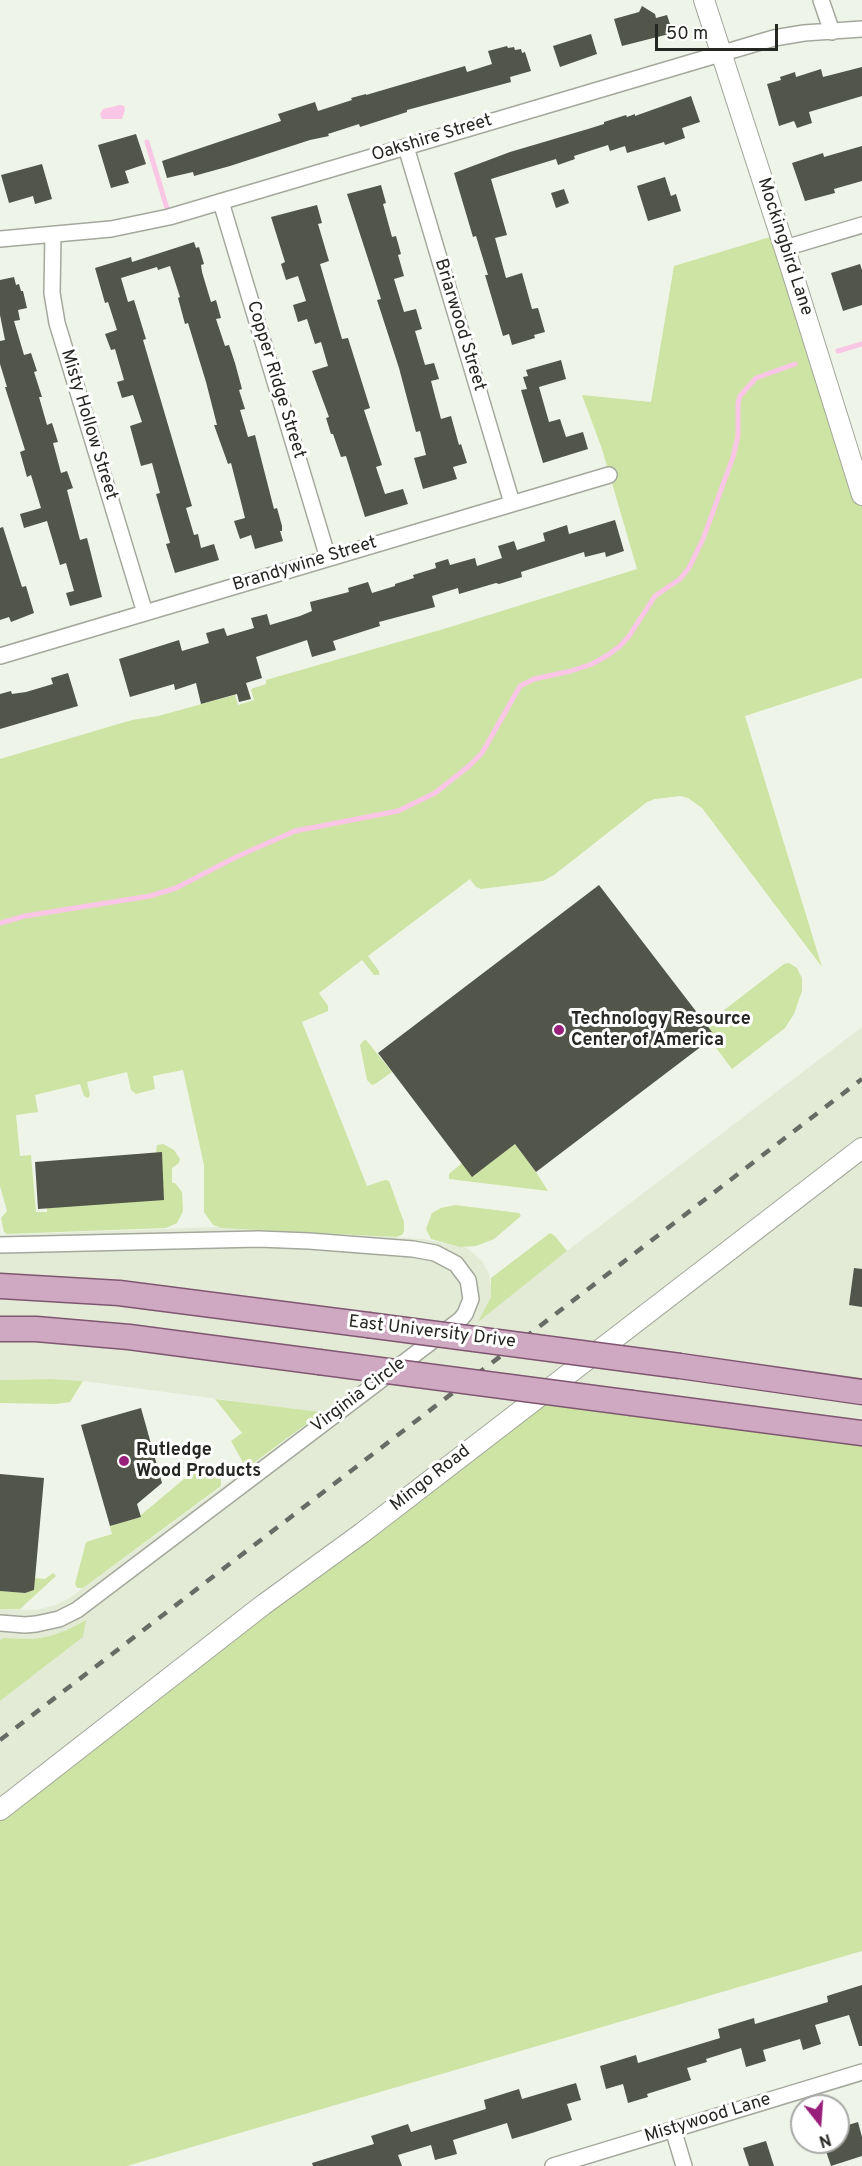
<!DOCTYPE html>
<html>
<head>
<meta charset="utf-8">
<style>
	body { margin:0 }
	#map { position:relative; width:862px; height:2166px; overflow:hidden; background:#eff4e8; font-family:Overpass,sans-serif }
	canvas { display:block }
	.north { position:absolute; left:790px; top:2094px; width:60px; height:60px; box-sizing:border-box; background:#fff; border:2px solid #a8a9a7; border-radius:50%; rotate:163deg; font-size:16px; font-weight:700; line-height:24px; text-align:center; color:#252722 }
	.north::after { content:''; display:block; margin:auto; width:21px; height:27px; background:#981f7a; clip-path:polygon(50% 0,100% 100%,50% 72%,0 100%) }
	.scale { position:absolute; left:655px; top:24px; width:123px; height:27px; box-sizing:border-box; border:3px solid #252722; border-top:0; padding-left:8px; font-size:18px; line-height:21px; white-space:nowrap; color:#252722; -webkit-text-stroke:4px #fff; paint-order:stroke }
</style>
</head>
<body>
<div id="map">
<canvas width="862" height="2166"></canvas>
<div class="north">N</div>
<div class="scale">50 m</div>
</div>
<script>
const g = document.querySelector('canvas').getContext('2d');
g.lineJoin = 'round';
function fill(path, color) {
  g.fillStyle = color;
  g.fill(path, 'evenodd');
}
function toPath(rows) {
  const path = new Path2D();
  for (const r of rows) {
    path.moveTo(r[0], r[1]);
    for (let i = 2; i < r.length; i += 2) path.lineTo(r[i], r[i + 1]);
  }
  return path;
}
function strokePath(path, color, width, dash) {
  g.strokeStyle = color;
  g.lineWidth = width;
  g.lineCap = dash ? 'butt' : 'round';
  g.setLineDash(dash || []);
  g.stroke(path);
}
function drawText(font, color, halo, rows, align = 'center') {
  g.font = font + ' Overpass,sans-serif';
  g.lineWidth = 6;
  g.setLineDash([]);
  g.textBaseline = 'middle';
  g.strokeStyle = halo;
  g.fillStyle = color;
  for (const [text, x, y, turn = 0] of rows) {
    g.save();
    g.translate(x, y);
    g.rotate((+turn || 0) * Math.PI / 180);
    g.textAlign = isNaN(turn) ? turn : align;
    if (halo) g.strokeText(text, 0, 0);
    g.fillText(text, 0, 0);
    g.restore();
  }
}
fill(toPath([
	[862,1027,862,1433,0,1810,0,1701,83,1637,85,1620,67,1630,50,1636,34,1639,4,1638,0,1640,0,1609,37,1610,55,1605,68,1599,323,1413,83,1381,51,1379,0,1380,0,1235,218,1227,424,1239,467,1248,482,1261,489,1274,492,1291,490,1300,481,1319,567,1251]
]), '#e3ebd7');
fill(toPath([
	[780,234,862,495,862,678,745,716,822,967,702,808,688,798,680,796,655,799,647,802,554,875,543,881,481,889,476,887,470,879,368,956,379,971,379,975,374,975,362,960,319,993,328,1006,328,1011,302,1022,367,1186,385,1180,389,1181,404,1222,404,1231,402,1235,396,1237,222,1228,213,1225,204,1212,204,1165,183,1070,153,1076,155,1089,136,1094,131,1090,127,1072,87,1082,90,1095,88,1098,84,1096,80,1084,35,1095,38,1112,16,1115,20,1156,31,1155,36,1212,47,1212,47,1208,156,1153,157,1145,163,1144,174,1150,180,1159,179,1163,172,1168,172,1183,175,1183,182,1192,183,1211,177,1223,166,1228,7,1234,4,1232,1,1218,7,1211,0,1186,0,759,132,720,158,716,235,695,238,705,254,700,251,689,266,684,266,680,447,628,637,569,602,449,582,395,651,402,674,266],
	[789,963,797,968,802,978,802,991,794,1014,785,1028,732,1069,710,1040,706,1024,784,964],
	[366,1040,392,1072,375,1084,372,1085,367,1080,360,1045,363,1041],
	[515,1144,536,1172,548,1191,449,1179,449,1174,462,1163,473,1176],
	[455,1205,519,1213,521,1216,494,1239,476,1246,460,1247,431,1239,426,1229,432,1213,441,1208],
	[550,1233,555,1236,567,1251,478,1322,491,1297,491,1278],
	[51,1379,83,1381,70,1402,57,1404,0,1403,0,1380],
	[546,1390,862,1433,862,1951,127,2166,0,2166,0,1810],
	[215,1399,312,1411,323,1412,252,1464,247,1465,244,1464,231,1441,242,1433],
	[210,1464,218,1466,221,1470,221,1486,83,1588,77,1588,75,1584,86,1542,112,1534,110,1526,141,1517,141,1515,196,1469],
	[53,1573,56,1576,20,1609,0,1609,0,1591,25,1593,34,1590,35,1578,45,1579],
	[86,1620,83,1637,0,1701,0,1640,4,1638,34,1639,50,1636,67,1630]
]), '#cde4a4');
fill(toPath([
	[120,105,124,106,125,110,122,119,102,119,100,114,103,109]
]), '#f9c6e6');
strokePath(toPath([
	[147,142,169,215],
	[838,351,862,344],
	[0,923,25,916,150,896,176,888,236,857,295,831,398,811,435,793,469,766,482,753,520,686,534,679,571,671,592,664,608,655,620,646,629,636,655,596,680,579,689,568,703,539,733,457,738,436,738,403,740,396,756,378,795,364]
]), '#f9c6e6', 5);
fill(toPath([
	[642,6,655,14,656,18,667,15,673,33,622,46,614,19,639,12],
	[591,34,597,54,560,67,553,46],
	[507,46,508,48,514,47,515,50,521,49,522,53,525,52,531,71,510,77,511,82,407,110,407,112,360,127,359,124,328,134,329,136,310,140,230,166,194,176,193,172,167,178,162,161,281,121,278,114,315,102,318,111,352,100,351,98,366,94,366,95,465,66,467,72,492,64,488,51],
	[862,67,862,96,809,112,812,123,797,128,794,121,779,126,767,84,781,80,780,77,795,72,796,77,821,69,823,77],
	[691,96,700,122,682,128,685,138,665,145,664,142,627,153,625,146,610,151,608,145,574,156,575,159,558,165,556,159,491,179,507,235,495,238,506,278,522,273,532,309,538,308,545,332,534,335,535,338,512,345,509,334,503,336,485,275,488,275,476,236,473,237,454,173,510,152,588,129,604,124,604,122,626,115,627,117,635,114,635,116],
	[136,134,146,164,125,171,129,183,111,188,98,145],
	[862,146,862,181,834,189,835,193,805,201,792,163,823,153,824,157],
	[42,164,52,199,35,204,33,196,9,203,1,175],
	[665,177,671,196,676,194,681,211,648,221,637,186],
	[381,185,386,203,383,204,392,237,396,236,401,254,398,255,404,276,394,279,404,312,416,309,422,329,415,331,425,365,434,363,439,379,431,381,441,419,451,416,459,445,461,444,467,463,453,467,457,479,423,489,414,458,426,455,420,431,416,432,399,368,377,300,381,299,347,194],
	[564,189,569,203,556,208,551,193],
	[317,205,322,223,318,224,329,261,320,264,342,339,348,338,370,408,364,410,382,465,376,467,385,494,403,489,408,504,365,517,346,456,341,457,333,434,331,434,326,418,329,417,312,371,328,366,321,342,315,344,307,319,298,322,293,305,306,301,298,276,286,280,281,264,285,262,271,217],
	[194,242,196,248,199,247,204,264,201,265,202,272,211,302,216,300,221,318,216,319,225,346,229,345,235,363,242,389,239,390,245,409,240,410,248,437,255,435,274,509,277,508,282,526,282,531,280,531,283,541,255,549,251,535,240,539,234,521,245,518,239,494,231,463,228,464,214,425,217,425,206,382,188,323,185,324,178,298,180,297,170,266,158,270,157,267,121,278,128,302,134,300,146,339,143,340,192,506,186,508,194,535,198,534,201,548,214,544,219,560,175,573,166,544,170,543,156,494,160,493,152,463,141,466,130,426,142,422,133,395,122,398,117,382,124,380,115,349,111,350,105,334,117,330,108,302,105,303,95,268,131,257,132,262],
	[860,264,862,270,862,305,843,311,831,273],
	[14,277,16,285,19,284,21,291,23,291,27,308,18,310,20,320,14,321,24,355,31,353,37,371,34,372,42,397,39,397,47,425,52,423,58,442,53,443,61,473,67,471,73,488,67,490,80,540,87,538,102,597,70,606,66,593,74,591,66,563,60,565,47,521,24,528,20,514,41,508,31,475,27,477,20,452,25,450,5,387,7,387,0,364,0,341,5,340,0,315,0,280],
	[561,360,566,379,539,387,549,422,560,419,566,437,583,432,588,449,543,463,521,390,527,389,523,377,528,376,526,370],
	[615,520,624,551,606,557,605,552,585,557,584,552,521,572,522,577,499,584,496,583,459,594,458,588,432,596,435,607,379,622,380,626,333,641,336,650,312,657,307,640,256,657,262,678,246,683,251,699,239,702,237,694,201,704,196,683,175,690,174,684,130,697,119,659,179,640,182,651,209,643,206,633,224,628,227,636,254,628,251,618,267,614,270,625,300,616,312,611,310,602,349,592,348,588,368,582,372,593,395,586,395,584,414,578,413,575,436,568,435,563,448,559,450,565,475,558,477,566,502,558,498,546,514,541,517,550,545,541,543,533,567,525,569,534],
	[3,527,22,587,26,586,34,613,11,622,9,617,0,620,0,528],
	[68,673,78,706,0,729,0,694,11,691,12,694,26,692,53,684,51,678],
	[599,885,715,1036,536,1172,515,1144,472,1177,378,1053],
	[162,1152,164,1200,38,1209,35,1162],
	[854,1268,862,1269,862,1307,849,1305],
	[141,1408,162,1483,137,1504,141,1517,110,1526,81,1425],
	[0,1474,44,1478,34,1590,25,1593,0,1591],
	[862,1985,862,2046,859,2046,849,2015,815,2025,821,2044,803,2050,800,2039,763,2050,766,2061,746,2067,741,2048,706,2059,707,2062,687,2068,691,2080,647,2094,648,2097,628,2103,623,2084,606,2089,600,2066,636,2055,638,2063,720,2038,718,2029,754,2018,755,2024,828,2002,827,1996],
	[576,2083,581,2100,567,2104,572,2120,532,2133,512,2139,507,2123,453,2140,457,2154,435,2160,431,2145,398,2155,402,2166,313,2166,312,2163,374,2144,371,2136,408,2124,411,2132,486,2109,484,2100,519,2089,522,2099],
	[858,2122,862,2137,862,2156,831,2166,823,2142,838,2142,838,2128],
	[766,2141,774,2166,749,2166,743,2148]
]), '#51554a');
const minor = toPath([
	[821,0,832,32],
	[406,147,512,503],
	[221,202,328,558],
	[53,234,52,293,57,323,145,613],
	[0,239,111,229,169,217,774,38,804,33,862,29],
	[785,248,862,225],
	[0,656,609,475],
	[0,1245,259,1239,309,1241,413,1249,435,1253,456,1264,468,1280,471,1299,465,1314,460,1320,77,1610,59,1619,36,1624,25,1625,0,1623],
	[673,2129,684,2166],
	[553,2166,862,2072]
]);
const tertiary = toPath([
	[704,0,789,262,862,495],
	[0,1810,263,1605,362,1533,862,1148]
]);
const primary = toPath([
	[0,1286,119,1293,368,1325],
	[0,1329,36,1329,129,1337,319,1362],
	[680,1366,862,1392],
	[632,1403,862,1433]
]);
strokePath(minor, '#a4a89c', 18);
strokePath(tertiary, '#a4a89c', 22);
strokePath(primary, '#7f5670', 27);
strokePath(minor, '#fff', 15);
strokePath(tertiary, '#fff', 20);
strokePath(primary, '#cfa9c2', 24);
strokePath(toPath([
	[0,1740,862,1079]
]), '#696c64', 4.5, [10, 10]);
const primaryBridge = toPath([
	[368,1325,680,1366],
	[319,1362,632,1403]
]);
strokePath(primaryBridge, '#7f5670', 27, []);
strokePath(primaryBridge, '#cfa9c2', 24);
for (const [x, y, r, color] of [
	[559,1030,6,"#981f7a"],
	[124,1461,6,"#981f7a"]
]) {
  const dot = new Path2D();
  dot.arc(x, y, r, 0, 2 * Math.PI);
  g.fillStyle = color;
  g.fill(dot);
  strokePath(dot, '#fff', 2);
}
drawText('18px', '#252722', '#fff', [
	["Oakshire Street",432,139,-17],
	["Mockingbird Lane",784,247,72],
	["Briarwood Street",459,325,73],
	["Copper Ridge Street",275,380,73],
	["Misty Hollow Street",88,425,73],
	["Brandywine Street",305,565,-17],
	["East University Drive",432,1333,7],
	["Virginia Circle",359,1396,-37],
	["Mingo Road",431,1479,-38],
	["Mistywood Lane",708,2119,-17]
]);
drawText('bold 18px', '#252722', '#fff', [
	["Technology Resource",571,1020],
	["Center of America",571,1041],
	["Rutledge",136,1451],
	["Wood Products",136,1472]
], 'left');
</script>
</body>
</html>
